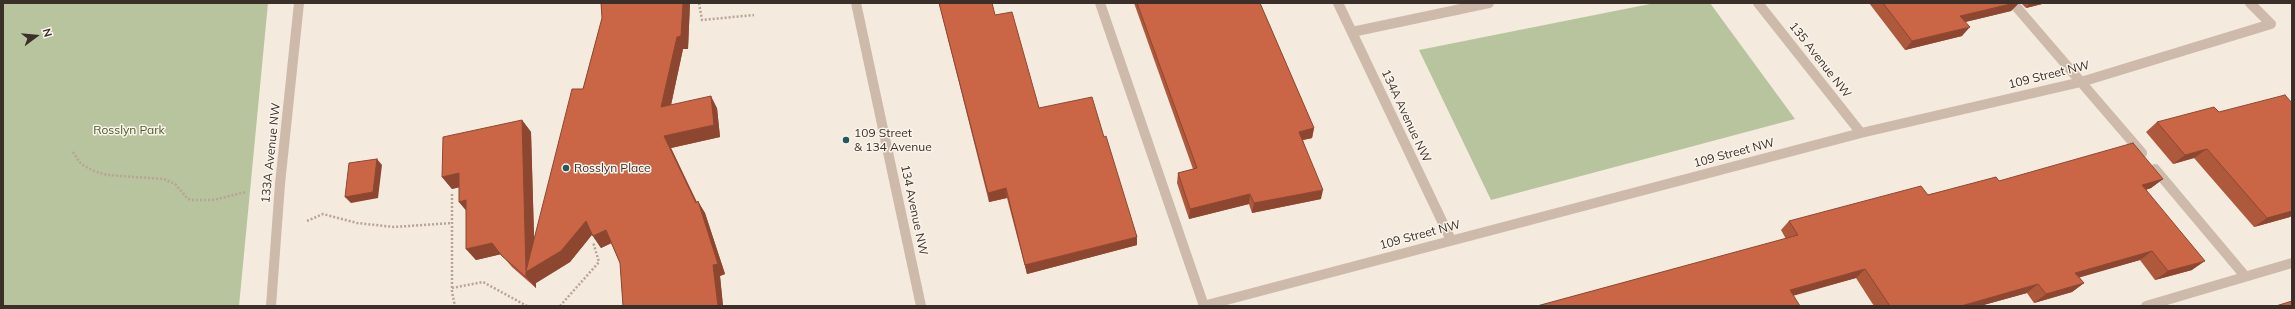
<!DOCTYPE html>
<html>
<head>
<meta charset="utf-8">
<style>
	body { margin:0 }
	#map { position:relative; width:2295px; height:309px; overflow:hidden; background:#f4eade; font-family:Mulish,sans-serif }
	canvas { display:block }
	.frame { position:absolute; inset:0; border:4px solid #3a2f29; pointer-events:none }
	.north { position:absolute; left:16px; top:16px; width:40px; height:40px; -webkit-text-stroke:3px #fbf4eb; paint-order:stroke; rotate:74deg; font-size:11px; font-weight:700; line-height:16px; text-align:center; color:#3a2f29 }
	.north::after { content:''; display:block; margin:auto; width:14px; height:18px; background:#3a2f29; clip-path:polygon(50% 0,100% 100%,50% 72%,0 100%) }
</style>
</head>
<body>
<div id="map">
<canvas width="2295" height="309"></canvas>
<div class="frame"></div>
<div class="north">N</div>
</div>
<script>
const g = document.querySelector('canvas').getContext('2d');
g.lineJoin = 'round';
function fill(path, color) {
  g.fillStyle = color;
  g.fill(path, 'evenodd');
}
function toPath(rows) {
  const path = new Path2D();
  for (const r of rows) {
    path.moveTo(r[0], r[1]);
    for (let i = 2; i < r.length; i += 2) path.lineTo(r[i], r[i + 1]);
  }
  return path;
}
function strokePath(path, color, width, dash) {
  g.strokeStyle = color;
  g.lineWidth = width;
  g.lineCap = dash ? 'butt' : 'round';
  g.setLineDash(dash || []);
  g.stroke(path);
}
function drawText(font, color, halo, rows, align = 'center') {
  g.font = font + ' Mulish,sans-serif';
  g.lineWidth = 3;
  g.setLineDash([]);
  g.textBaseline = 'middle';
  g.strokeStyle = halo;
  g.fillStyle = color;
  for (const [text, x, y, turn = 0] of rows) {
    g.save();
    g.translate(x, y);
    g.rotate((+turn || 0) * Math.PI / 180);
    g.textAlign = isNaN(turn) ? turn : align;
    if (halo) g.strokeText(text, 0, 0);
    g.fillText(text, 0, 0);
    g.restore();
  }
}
fill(toPath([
	[3,3,268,3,239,306,3,306],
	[1655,3,1710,3,1795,119,1491,200,1419,50]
]), '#b7c49d');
strokePath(toPath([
	[699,3,702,20,754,15],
	[73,152,81,164,94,171,107,175,164,179,175,184,188,199,192,200,213,200,246,192],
	[452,194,452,292,455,306],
	[307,221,323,214,357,223,394,227,452,223],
	[452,288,483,282,527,306],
	[560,306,599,262,593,242]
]), '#b9a394', 2.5, [2, 2]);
strokePath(toPath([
	[856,3,921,306],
	[1100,3,1204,306],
	[1338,3,1451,240],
	[1758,3,1861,133],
	[2013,3,2142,153],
	[1352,32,1489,3],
	[2155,169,2245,276],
	[271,306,280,184,299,3],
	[1203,306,1861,133,2081,82,2271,24,2250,3],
	[2146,306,2292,263]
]), '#cdbaaa', 10);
fill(toPath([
	[601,3,690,3,688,49,683,49,671,105,717,108,720,137,671,148,697,202,705,213,725,274,720,276,723,306,623,306,620,263,611,243,601,248,592,235,570,262,536,283,536,288,512,267,501,254,476,260,466,249,466,210,459,202,459,187,452,189,442,177,522,120,531,132,534,239,583,89,602,18],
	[939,3,992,3,995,15,1039,108,1104,137,1137,237,1137,245,1027,274,1007,198,989,202],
	[1134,3,1260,3,1314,128,1312,138,1303,140,1321,199,1252,213,1249,204,1189,219,1177,183,1178,173,1193,169],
	[1869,3,2019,3,2011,11,1965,22,1962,36,1905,50],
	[2021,3,2046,3,2026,8],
	[2292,103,2292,215,2290,217,2254,227,2194,158,2173,164,2146,132,2157,122,2219,112],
	[2163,179,2151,188,2146,190,2192,270,2155,280,2140,260,2079,277,2084,283,2072,292,2034,303,2027,293,1980,306,1874,306,1856,278,1793,295,1537,306,1786,239,1781,230,1789,221,1999,181]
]), '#ae583c');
fill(toPath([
	[683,3,690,3,688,49,683,49,668,119,661,107],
	[2015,3,2019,3,2011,11,1953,25,1960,16],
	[2030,3,2046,3,2026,8],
	[1970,27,1962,36,1905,50,1912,41],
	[711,96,717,108,720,137,671,148,702,214,696,203,664,136],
	[522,120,531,132,535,267,586,221,594,232,570,262,536,283,536,288,526,277],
	[1314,128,1312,138,1298,141,1299,132],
	[2207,149,2194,158,2173,164,2185,155],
	[377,159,382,165,378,198,351,203,345,197],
	[459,173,469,185,452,189,442,177],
	[2163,179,2151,188,2130,194,2142,185],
	[1006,188,1007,198,989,202,988,193],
	[1323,190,1321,199,1252,213,1254,203],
	[1250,194,1249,204,1189,219,1190,209],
	[466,200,469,214,459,202],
	[698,201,705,213,725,274,720,276,723,306,718,306],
	[2292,210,2292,215,2290,217,2254,227,2267,218],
	[606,230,614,242,601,248,593,236],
	[1137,237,1137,245,1027,274,1025,265],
	[492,243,502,254,476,260,466,249],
	[2152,251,2140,260,2064,282,2075,273],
	[2205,261,2192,270,2155,280,2168,271],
	[1865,269,1856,278,1782,299,1790,290],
	[2084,283,2072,292,2034,303,2046,294],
	[2038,284,2027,293,1980,306,1961,306]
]), '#8d4731');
const building = toPath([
	[601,3,683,3,681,36,677,37,661,107,711,96,714,125,664,136,696,203,698,201,718,264,713,265,718,306,623,306,620,263,606,230,593,236,586,221,561,251,526,272,526,277,502,256,492,243,466,249,466,200,459,202,459,173,442,177,443,137,522,120,526,271,572,89,583,89,602,18,601,3],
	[939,3,992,3,995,15,1012,12,1039,108,1092,97,1104,137,1106,136,1137,237,1025,265,1006,188,988,193,939,3],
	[1137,3,1260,3,1314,128,1299,132,1323,190,1254,203,1250,194,1190,209,1178,173,1197,168,1137,3],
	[1883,3,2015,3,1960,16,1970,27,1912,41,1883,3],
	[2285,95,2292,103,2292,211,2267,218,2207,149,2185,155,2157,122,2214,107,2219,112,2285,95],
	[2133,143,2163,179,2142,185,2205,261,2168,271,2152,251,2075,273,2084,283,2046,294,2038,284,1961,306,1890,306,1865,269,1790,290,1800,306,1537,306,1798,235,1789,221,1921,186,1928,195,1996,177,1999,181,2133,143],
	[377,159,373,192,345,197,349,163,377,159],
	[2292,301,2292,306,2276,306,2292,301]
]);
fill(building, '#ca6646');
strokePath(building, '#8d4731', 1);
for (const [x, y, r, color] of [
	[846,140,4,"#1d595d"],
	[566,168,4,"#1d595d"]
]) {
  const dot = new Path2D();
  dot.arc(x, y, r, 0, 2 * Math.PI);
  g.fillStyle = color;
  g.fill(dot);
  strokePath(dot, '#fbf4eb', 1.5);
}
drawText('12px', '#3a2f29', '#fbf4eb', [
	["135 Avenue NW",1820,60,52],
	["109 Street NW",2049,75,-14],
	["134A Avenue NW",1406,116,65],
	["133A Avenue NW",271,153,-84],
	["109 Street NW",1734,153,-15],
	["134 Avenue NW",914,210,78],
	["109 Street NW",1420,235,-15]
]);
drawText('12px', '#49592c', '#fbf4eb', [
	["Rosslyn Park",129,130]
]);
drawText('12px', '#3a2f29', '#fbf4eb', [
	["109 Street",854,133],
	["& 134 Avenue",854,147],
	["Rosslyn Place",574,168]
], 'left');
</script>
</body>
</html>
